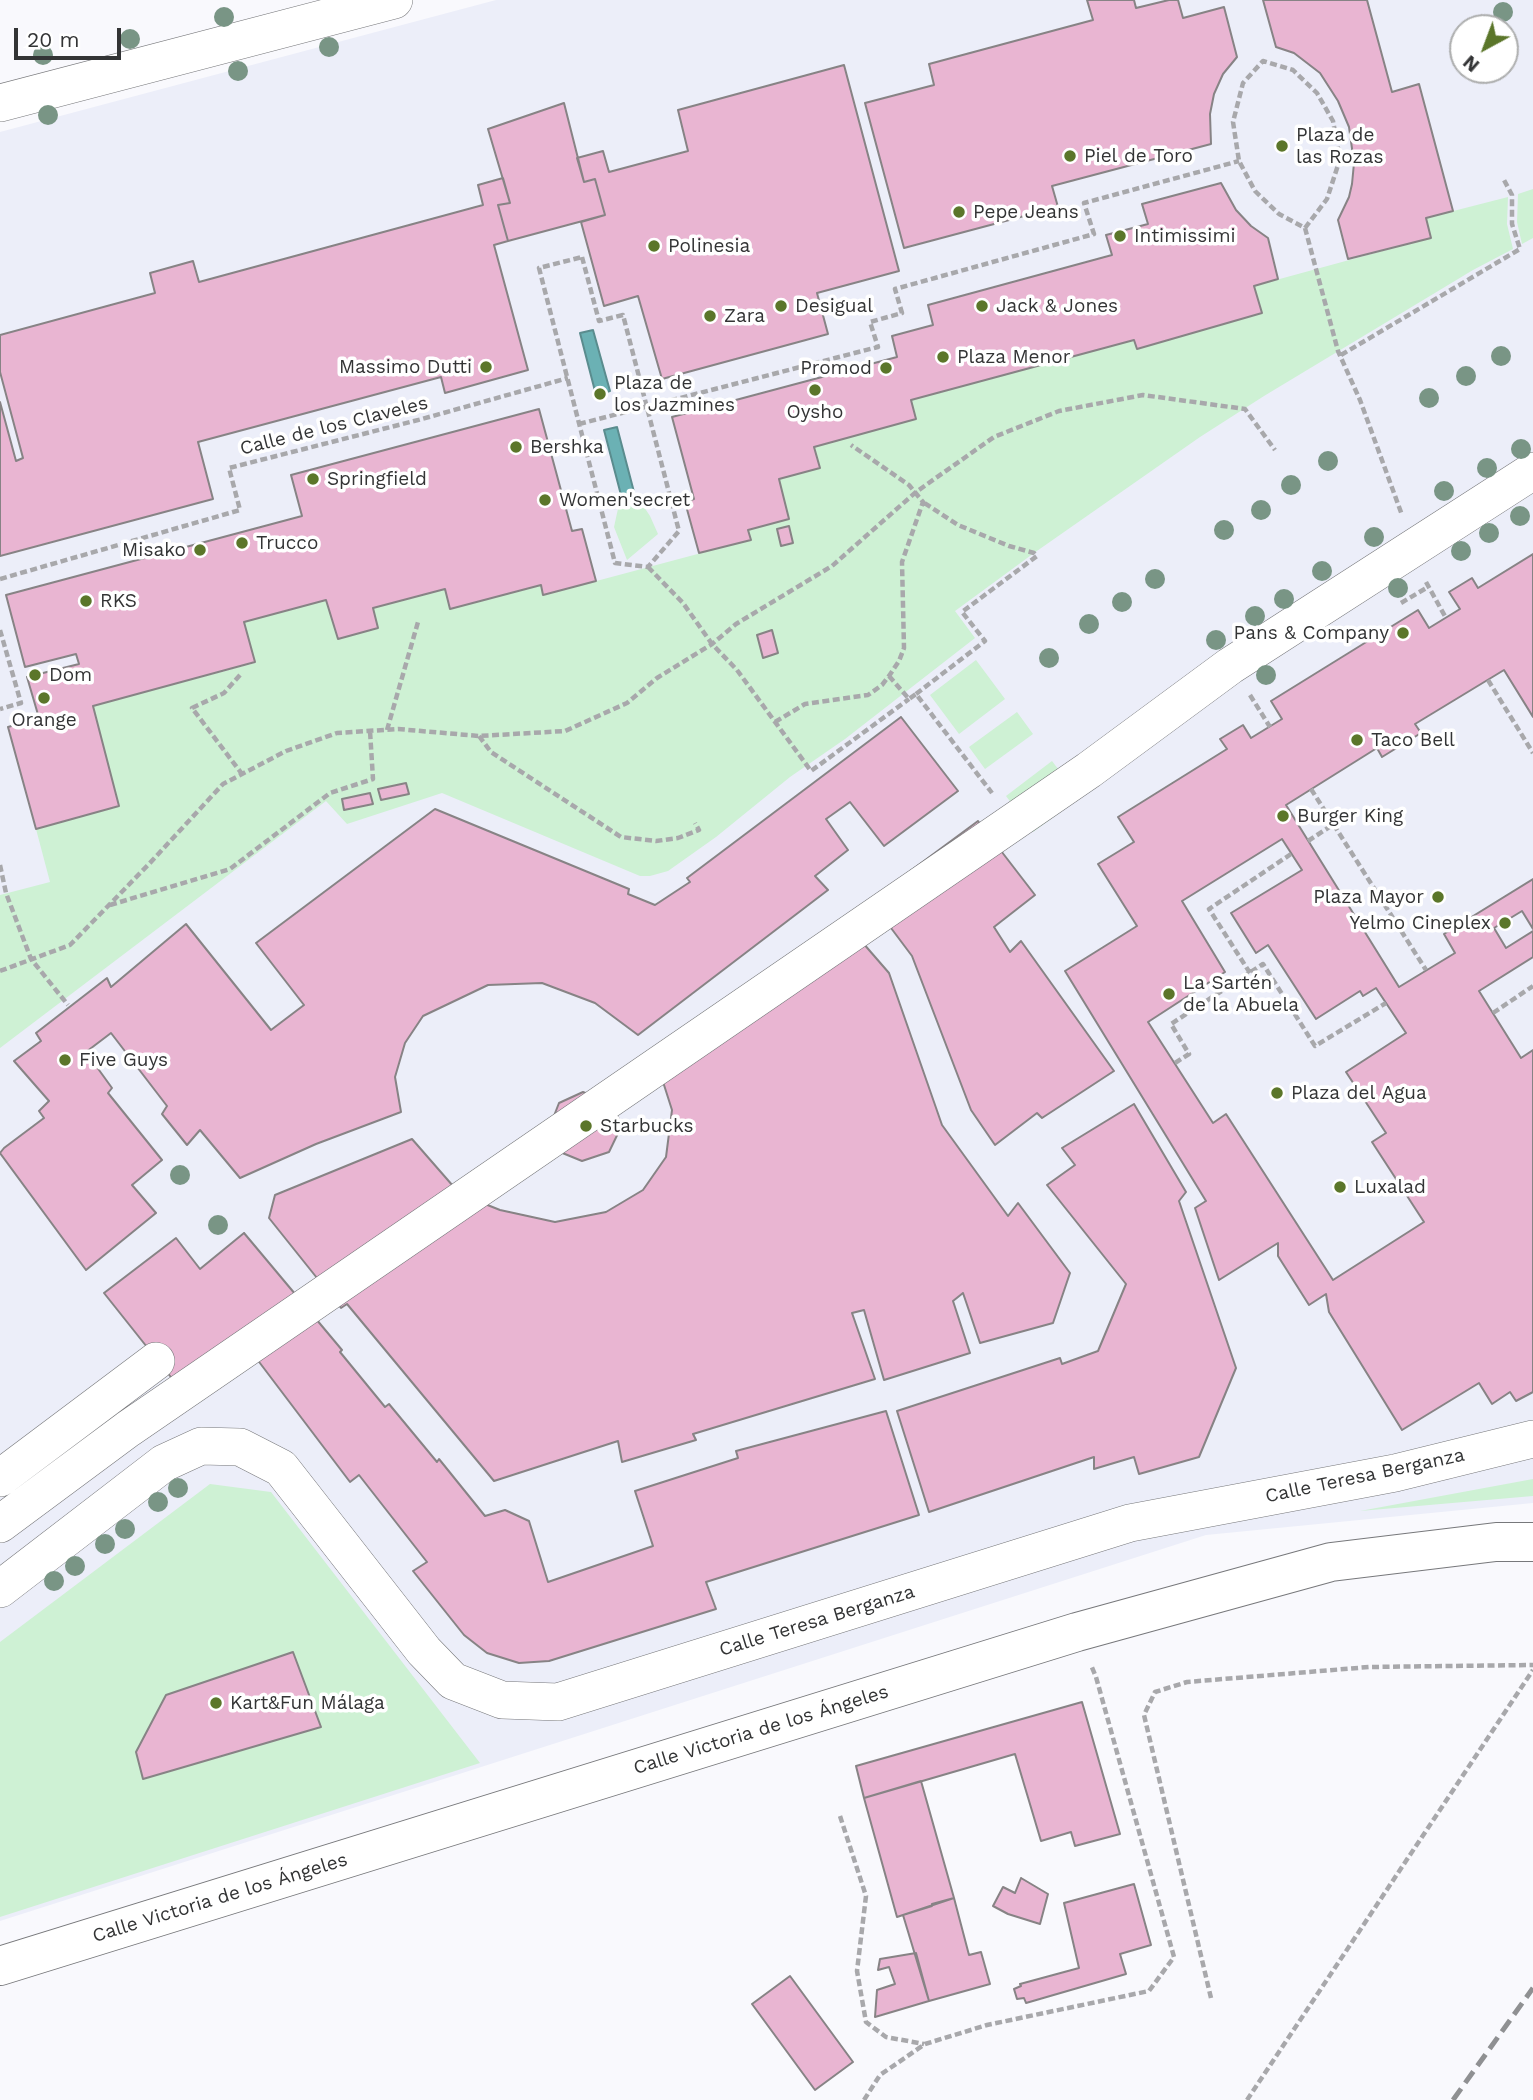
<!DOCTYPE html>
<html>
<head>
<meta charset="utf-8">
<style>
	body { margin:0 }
	#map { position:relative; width:1533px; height:2100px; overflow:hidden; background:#f9f9fd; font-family:"Work Sans",sans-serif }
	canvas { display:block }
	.north { position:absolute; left:1449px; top:14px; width:70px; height:70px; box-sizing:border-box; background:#fff; border:2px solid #adaeae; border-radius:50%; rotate:221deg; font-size:19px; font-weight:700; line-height:28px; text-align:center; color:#333435 }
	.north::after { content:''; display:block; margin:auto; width:24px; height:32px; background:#5b762a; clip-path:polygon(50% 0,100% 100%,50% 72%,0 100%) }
	.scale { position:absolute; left:14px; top:28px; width:107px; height:32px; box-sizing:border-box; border:4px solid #333435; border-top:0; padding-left:9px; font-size:21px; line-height:24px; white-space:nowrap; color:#333435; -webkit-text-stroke:5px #fff; paint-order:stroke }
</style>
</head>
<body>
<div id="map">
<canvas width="1533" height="2100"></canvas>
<div class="north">N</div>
<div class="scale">20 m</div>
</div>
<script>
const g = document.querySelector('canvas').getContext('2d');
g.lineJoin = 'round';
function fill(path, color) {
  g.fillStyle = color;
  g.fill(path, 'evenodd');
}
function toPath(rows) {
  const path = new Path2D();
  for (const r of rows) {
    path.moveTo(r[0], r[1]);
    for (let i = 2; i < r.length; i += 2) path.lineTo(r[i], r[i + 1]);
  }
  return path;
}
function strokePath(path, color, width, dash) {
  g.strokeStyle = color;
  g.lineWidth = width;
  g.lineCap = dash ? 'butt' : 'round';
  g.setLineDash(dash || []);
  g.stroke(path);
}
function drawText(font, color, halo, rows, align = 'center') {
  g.font = font + ' "Work Sans",sans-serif';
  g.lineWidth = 7;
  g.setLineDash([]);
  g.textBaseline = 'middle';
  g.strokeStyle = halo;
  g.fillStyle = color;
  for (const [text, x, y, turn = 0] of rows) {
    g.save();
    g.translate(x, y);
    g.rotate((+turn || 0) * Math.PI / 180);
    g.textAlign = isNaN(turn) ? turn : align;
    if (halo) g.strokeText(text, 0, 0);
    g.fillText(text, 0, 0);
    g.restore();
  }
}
fill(toPath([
	[496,0,1533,0,1533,1503,1206,1535,0,1921,0,132],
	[1463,28,1505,28,1505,70,1463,70]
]), '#eceef9');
fill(toPath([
	[1533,189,1533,238,1522,244,1517,222,1518,194],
	[1508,197,1507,224,1513,249,1473,270,1264,396,1200,437,1034,553,955,611,975,638,845,739,790,777,716,837,668,871,650,876,640,876,442,793,347,824,326,801,0,1048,0,895,50,882,36,829,119,806,93,706,255,663,244,622,326,600,338,639,378,628,373,608,445,589,450,609,541,585,544,595,750,540,748,530,789,519,779,479,819,468,814,447,916,419,911,400,1134,340,1137,349,1261,313,1254,286,1430,238,1426,218],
	[634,492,650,516,658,534,627,560,614,527,621,495],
	[976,660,1005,699,959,734,930,695],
	[1017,712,1033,734,985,769,969,747],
	[1052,761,1080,798,1033,832,1006,796],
	[1533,1479,1533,1496,1360,1511],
	[210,1484,271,1492,480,1763,0,1917,0,1642]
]), '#cef1d4');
const water = toPath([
	[593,330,610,391,596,395,580,333,593,330],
	[617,427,634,492,621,495,604,430,617,427]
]);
fill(water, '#6bb1b4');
strokePath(water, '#5a8c8e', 2);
const building = toPath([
	[1087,0,1134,0,1136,8,1169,0,1178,0,1183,18,1224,7,1237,57,1223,74,1214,94,1210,114,1211,144,1052,186,1058,207,904,248,865,103,934,85,929,64,1093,20,1087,0],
	[1263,0,1367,0,1392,92,1419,84,1453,211,1426,218,1431,238,1348,259,1338,220,1349,197,1352,184,1354,163,1349,127,1338,101,1320,73,1294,53,1276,47,1263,0],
	[844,65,899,271,817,293,828,334,662,379,638,296,604,306,581,222,605,215,595,179,584,182,577,158,603,151,609,172,688,151,678,110,844,65],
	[564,103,584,182,595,179,605,215,508,241,498,205,510,203,488,129,564,103],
	[503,178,510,203,498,205,508,241,494,245,528,370,445,393,441,377,198,442,213,499,0,556,0,402,16,461,23,458,0,372,0,335,155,293,150,273,193,261,199,282,483,205,478,185,503,178],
	[1221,183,1236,210,1251,226,1268,238,1278,279,1254,286,1262,313,1137,349,1134,340,911,400,916,419,814,447,820,468,779,479,789,519,748,530,751,540,699,553,685,502,694,499,672,417,897,357,892,336,933,325,928,305,1112,255,1106,235,1148,224,1142,204,1221,183],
	[539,409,572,531,582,529,596,581,543,595,541,585,450,609,445,589,373,608,378,628,338,639,326,600,244,622,255,662,93,706,119,806,36,829,8,727,39,718,27,677,79,664,76,654,25,667,6,595,302,516,291,475,539,409],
	[789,526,793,543,781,546,777,529,789,526],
	[1533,554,1533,717,1504,670,1415,724,1421,733,1382,757,1377,748,1286,805,1399,987,1455,953,1444,934,1533,879,1533,929,1522,911,1494,928,1506,948,1533,931,1533,957,1479,991,1521,1058,1533,1050,1533,1392,1516,1401,1510,1392,1492,1404,1479,1383,1402,1430,1329,1312,1326,1294,1309,1305,1278,1256,1278,1243,1219,1280,1195,1208,1206,1201,1065,971,1137,926,1098,864,1134,842,1118,817,1227,749,1220,739,1243,725,1251,738,1282,719,1271,701,1418,610,1429,628,1460,609,1449,592,1472,578,1478,588,1533,554],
	[1282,839,1302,870,1231,913,1256,953,1268,945,1316,1019,1360,991,1363,996,1376,988,1406,1033,1346,1072,1386,1133,1372,1142,1424,1222,1333,1280,1226,1114,1213,1123,1148,1022,1225,972,1182,901,1282,839],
	[772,630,778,653,763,658,757,635,772,630],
	[901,717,958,791,884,846,850,802,826,819,848,850,815,876,828,890,638,1035,595,1003,542,983,488,985,423,1016,405,1043,395,1077,401,1112,316,1144,240,1178,200,1130,187,1145,162,1114,167,1106,111,1033,86,1052,112,1088,108,1093,162,1160,132,1185,156,1213,86,1270,0,1153,4,1148,44,1118,39,1111,49,1101,14,1061,41,1041,36,1033,107,978,111,987,186,924,271,1030,304,1005,256,943,435,809,629,889,628,894,655,905,690,882,687,878,901,717],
	[406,783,409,794,381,800,378,789,406,783],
	[370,793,373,804,344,810,342,799,370,793],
	[978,821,1035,895,994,927,1010,952,1021,941,1114,1071,1042,1118,1037,1113,995,1145,971,1110,912,956,882,916,905,875,978,821],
	[843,920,889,973,942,1125,1008,1216,1018,1203,1070,1273,1053,1323,980,1343,963,1293,953,1301,970,1353,884,1380,864,1310,852,1313,875,1379,693,1434,696,1440,622,1462,618,1441,494,1481,347,1304,341,1308,269,1218,275,1195,412,1139,460,1194,500,1210,555,1222,606,1212,643,1190,666,1157,672,1110,657,1063,843,920],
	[583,1092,611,1104,622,1125,609,1152,582,1161,560,1152,550,1126,559,1103,583,1092],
	[1134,1104,1186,1192,1179,1201,1236,1368,1199,1457,1139,1474,1134,1457,1094,1469,1094,1457,929,1512,897,1411,1060,1358,1062,1364,1098,1351,1126,1284,1047,1185,1075,1165,1062,1148,1134,1104],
	[244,1233,342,1350,340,1352,385,1407,389,1404,437,1462,439,1459,485,1516,505,1510,529,1521,548,1582,653,1546,635,1491,738,1458,736,1451,886,1411,919,1515,706,1582,716,1609,549,1661,519,1663,487,1653,464,1635,413,1571,427,1562,359,1475,350,1482,244,1342,178,1386,104,1293,176,1238,200,1269,244,1233],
	[293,1652,321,1727,143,1779,136,1752,166,1695,293,1652],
	[1082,1702,1120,1834,1075,1846,1071,1832,1041,1841,1015,1754,864,1798,856,1766,1082,1702],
	[921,1781,954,1898,897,1917,864,1798,921,1781],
	[1021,1878,1048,1894,1040,1924,1008,1914,993,1906,1003,1887,1015,1893,1021,1878],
	[1134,1884,1151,1945,1120,1954,1126,1974,1026,2003,1024,1998,1017,1999,1014,1989,1021,1986,1020,1984,1079,1968,1064,1903,1134,1884],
	[954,1898,969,1955,981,1952,990,1984,929,2001,903,1915,932,1906,932,1904,954,1898],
	[916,1953,929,2001,875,2017,877,1990,895,1984,889,1967,878,1970,880,1959,916,1953],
	[790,1976,853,2062,815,2090,752,2004,790,1976]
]);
fill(building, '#e9b5d2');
strokePath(building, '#878385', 2);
const minor = toPath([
	[0,103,394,0],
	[0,1478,156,1361],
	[0,1524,128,1429,1089,770,1230,666,1533,471],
	[0,1589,164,1463,201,1446,240,1447,281,1468,424,1651,453,1681,502,1700,558,1702,1130,1523,1395,1473,1533,1439]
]);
const major = toPath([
	[0,1966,1077,1632,1331,1562,1496,1542,1533,1542]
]);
strokePath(minor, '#77787b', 38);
strokePath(major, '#77787b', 40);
strokePath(toPath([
	[1305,228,1327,199,1340,159,1333,121,1317,93,1293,70,1263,61,1243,83,1233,122,1239,161,1255,191,1279,214,1305,228,1338,351,1360,400,1402,515],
	[582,257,599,321,623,315,679,531,648,567,615,563,539,268,582,257],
	[1341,355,1520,249,1512,224,1512,195,1504,180],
	[579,424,878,347,870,322,902,313,895,289,1094,234,1084,203,1239,161],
	[648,567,683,603,712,644,737,670,811,771,909,699],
	[0,579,240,510,229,468,422,419,568,378],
	[1426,582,1446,618],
	[1401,603,1428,587],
	[0,630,21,703,0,709],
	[240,675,224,693,192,708,242,774],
	[889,676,909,699,916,694,992,793],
	[1488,680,1533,753],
	[916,694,985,641,962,612,1037,556,1034,553,1009,546,958,525,923,502],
	[1250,695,1270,727],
	[775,722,805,704,868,695,882,685,889,676,899,661,904,648,902,562,923,502,909,485,851,445],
	[387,730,418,622],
	[479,736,491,752,621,837,656,841,678,838,699,830,695,823],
	[1311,789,1426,970],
	[1308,841,1334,824],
	[0,865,6,893,31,959,68,1005],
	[110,905,230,869,330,793,373,779,370,731],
	[0,971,70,945,149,864,223,784,286,751,337,733,398,729,479,736,565,731,627,703,657,678,712,644,736,624,832,566,916,492,994,437,1059,411,1143,395,1245,409,1275,450],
	[1250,973,1209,909,1291,854],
	[1493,1013,1533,986],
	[1175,1063,1189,1054,1171,1024,1263,964,1315,1046,1386,1003],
	[840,1816,866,1896,857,1971,866,2022,886,2037,924,2044],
	[1211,1998,1144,1715,1155,1692,1187,1682,1369,1667,1533,1665],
	[864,2100,880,2075,925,2044,987,2025,1149,1991,1174,1957,1096,1677,1091,1665],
	[1247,2100,1533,1670]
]), '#a8a8ab', 4.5, [7, 3.5]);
strokePath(minor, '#fff', 37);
strokePath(major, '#fff', 38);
strokePath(toPath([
	[1453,2100,1533,1988]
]), '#8f9092', 5, [14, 7]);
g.fillStyle = '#799585';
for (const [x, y] of [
	[1503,12],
	[224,17],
	[130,39],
	[329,47],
	[43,55],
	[238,71],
	[48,115],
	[1501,356],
	[1466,376],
	[1429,398],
	[1521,449],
	[1328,461],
	[1487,468],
	[1291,485],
	[1444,491],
	[1261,510],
	[1520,516],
	[1224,530],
	[1489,533],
	[1374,537],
	[1461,551],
	[1322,571],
	[1155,579],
	[1398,588],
	[1284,599],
	[1122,602],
	[1255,616],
	[1089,624],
	[1216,640],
	[1049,658],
	[1266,675],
	[180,1175],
	[218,1225],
	[178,1488],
	[158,1502],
	[125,1529],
	[105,1544],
	[75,1566],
	[54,1581]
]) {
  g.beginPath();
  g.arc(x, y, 10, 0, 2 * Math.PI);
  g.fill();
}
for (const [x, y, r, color] of [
	[1282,146,7,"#5b762a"],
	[1070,156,7,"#5b762a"],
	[959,212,7,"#5b762a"],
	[1120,236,7,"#5b762a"],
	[654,246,7,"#5b762a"],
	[781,306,7,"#5b762a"],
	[982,306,7,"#5b762a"],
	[710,316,7,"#5b762a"],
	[943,357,7,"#5b762a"],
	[486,367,7,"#5b762a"],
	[886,368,7,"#5b762a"],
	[815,390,7,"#5b762a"],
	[600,394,7,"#5b762a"],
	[516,447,7,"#5b762a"],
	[313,479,7,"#5b762a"],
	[545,500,7,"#5b762a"],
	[242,543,7,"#5b762a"],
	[200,550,7,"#5b762a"],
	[86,601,7,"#5b762a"],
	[1403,633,7,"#5b762a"],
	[35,675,7,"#5b762a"],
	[44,698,7,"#5b762a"],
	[1357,740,7,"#5b762a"],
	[1283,816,7,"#5b762a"],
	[1438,897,7,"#5b762a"],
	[1505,923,7,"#5b762a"],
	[1169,994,7,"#5b762a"],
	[65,1060,7,"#5b762a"],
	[1277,1093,7,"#5b762a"],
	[586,1126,7,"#5b762a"],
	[1340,1187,7,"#5b762a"],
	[216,1703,7,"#5b762a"]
]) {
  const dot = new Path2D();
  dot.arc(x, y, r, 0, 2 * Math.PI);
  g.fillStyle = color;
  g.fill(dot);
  strokePath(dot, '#fff', 2.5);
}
drawText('19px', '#333435', '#fff', [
	["Plaza de",1296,135],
	["las Rozas",1296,157],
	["Piel de Toro",1084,156],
	["Pepe Jeans",973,212],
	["Intimissimi",1134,236],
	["Polinesia",668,246],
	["Desigual",795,306],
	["Jack & Jones",996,306],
	["Zara",724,316],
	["Plaza Menor",957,357],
	["Massimo Dutti",472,367,"right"],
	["Promod",872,368,"right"],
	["Plaza de",614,383],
	["los Jazmines",614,405],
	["Oysho",815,412,"center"],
	["Bershka",530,447],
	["Springfield",327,479],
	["Women'secret",559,500],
	["Trucco",256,543],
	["Misako",186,550,"right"],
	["RKS",100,601],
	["Pans & Company",1389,633,"right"],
	["Dom",49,675],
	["Orange",44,720,"center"],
	["Taco Bell",1371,740],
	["Burger King",1297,816],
	["Plaza Mayor",1424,897,"right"],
	["Yelmo Cineplex",1491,923,"right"],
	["La Sartén",1183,983],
	["de la Abuela",1183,1005],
	["Five Guys",79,1060],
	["Plaza del Agua",1291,1093],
	["Starbucks",600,1126],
	["Luxalad",1354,1187],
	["Kart&Fun Málaga",230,1703]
], 'left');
drawText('19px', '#333435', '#fff', [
	["Calle de los Claveles",334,426,-14],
	["Calle Teresa Berganza",1365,1476,-12],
	["Calle Teresa Berganza",817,1621,-17],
	["Calle Victoria de los Ángeles",761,1730,-17],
	["Calle Victoria de los Ángeles",220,1898,-17]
]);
</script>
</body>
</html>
